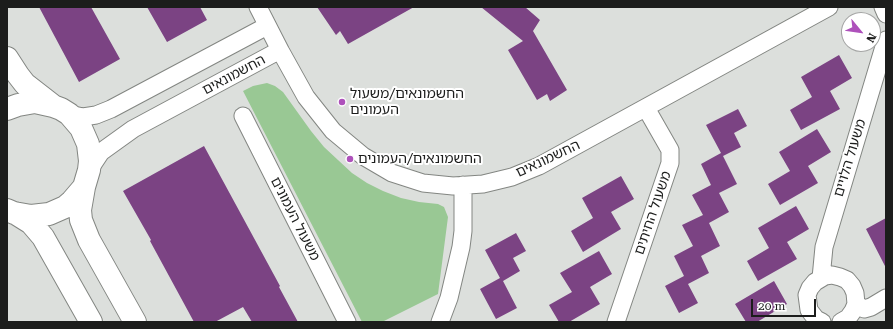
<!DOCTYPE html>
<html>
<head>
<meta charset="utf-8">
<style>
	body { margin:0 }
	#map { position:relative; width:893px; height:329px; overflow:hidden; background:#dcdfdc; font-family:"Roboto Serif",serif }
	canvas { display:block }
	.frame { position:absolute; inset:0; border:8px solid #1c1d1c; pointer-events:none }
	.north { position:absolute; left:841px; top:12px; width:40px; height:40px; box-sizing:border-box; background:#fff; border:1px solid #a4a5a4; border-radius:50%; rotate:119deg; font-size:11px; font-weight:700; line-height:16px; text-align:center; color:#1c1d1c }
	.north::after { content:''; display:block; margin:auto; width:14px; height:18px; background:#ae51bb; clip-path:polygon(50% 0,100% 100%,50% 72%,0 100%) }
	.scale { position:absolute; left:751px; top:299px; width:65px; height:18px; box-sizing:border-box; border:2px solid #1c1d1c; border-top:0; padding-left:5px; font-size:12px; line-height:14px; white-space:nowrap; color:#1c1d1c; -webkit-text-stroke:3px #fff; paint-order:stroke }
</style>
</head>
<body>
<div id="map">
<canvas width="893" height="329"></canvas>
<div class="frame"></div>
<div class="north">N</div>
<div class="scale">20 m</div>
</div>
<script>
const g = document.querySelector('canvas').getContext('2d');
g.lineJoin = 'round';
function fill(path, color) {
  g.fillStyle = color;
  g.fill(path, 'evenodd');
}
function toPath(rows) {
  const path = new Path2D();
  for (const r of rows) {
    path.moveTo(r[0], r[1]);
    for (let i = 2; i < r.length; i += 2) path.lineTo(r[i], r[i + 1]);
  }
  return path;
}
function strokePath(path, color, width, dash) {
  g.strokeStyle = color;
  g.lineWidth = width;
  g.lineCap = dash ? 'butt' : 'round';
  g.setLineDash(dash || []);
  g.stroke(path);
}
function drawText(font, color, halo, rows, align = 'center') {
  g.font = font + ' "Roboto Serif","Noto Sans Hebrew",serif';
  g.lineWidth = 4;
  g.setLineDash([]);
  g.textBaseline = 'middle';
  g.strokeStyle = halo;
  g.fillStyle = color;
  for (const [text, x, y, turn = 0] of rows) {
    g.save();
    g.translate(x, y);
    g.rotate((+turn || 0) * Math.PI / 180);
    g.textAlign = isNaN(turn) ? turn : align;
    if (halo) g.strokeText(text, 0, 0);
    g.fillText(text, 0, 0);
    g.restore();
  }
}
fill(toPath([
	[267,83,275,86,283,92,311,131,324,147,352,173,367,183,383,191,401,198,419,202,438,204,444,207,448,217,438,294,382,322,362,322,243,91,253,86]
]), '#99c894');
fill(toPath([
	[39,7,91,7,120,59,79,82],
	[147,7,200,7,207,20,167,42],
	[317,7,414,7,348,44,340,31,336,35],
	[481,7,525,7,540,20,533,31,567,90,550,101,547,94,537,100,508,50,523,41],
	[839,55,852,78,830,91,840,109,801,130,790,110,812,97,801,77],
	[738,109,747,126,734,133,741,147,723,156,737,184,719,193,729,212,709,223,720,246,701,256,709,273,688,284,698,303,679,313,665,286,684,276,674,256,693,246,682,225,703,215,692,195,711,185,701,164,721,153,706,125],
	[817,129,831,152,808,166,818,183,780,205,768,184,790,171,779,152],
	[204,146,280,286,279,287,298,322,252,322,243,307,215,322,194,322,150,241,151,240,123,191],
	[621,176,634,199,611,212,621,229,583,252,571,231,593,218,582,198],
	[796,206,809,229,787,242,797,259,758,281,747,261,769,248,758,228],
	[886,218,886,268,866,229],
	[516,233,526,251,513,258,520,271,503,281,517,308,496,319,480,289,500,278,485,250],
	[599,251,612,274,590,287,600,304,569,322,559,322,549,305,572,292,560,273],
	[774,281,787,304,757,322,746,322,735,304]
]), '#7b4383');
const street = toPath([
	[258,7,281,52,306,97,333,131,363,156,392,173,423,183,453,186,483,184,512,177,539,166,829,7],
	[883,7,886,14],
	[69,114,83,117,96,115,111,109,267,26],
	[243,116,347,322],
	[89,170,101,152,133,129,280,50],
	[821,278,824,247,886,40],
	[856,304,864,309,871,307,886,298],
	[440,322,449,298,461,247,463,231,463,185],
	[616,322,670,163,670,150,646,108],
	[822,322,816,319,809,310,807,295,810,288,815,282,825,276,832,275,840,277,847,280,852,286,855,293,856,304,853,311,848,318,841,322]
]);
const secondary = toPath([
	[7,58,18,75,25,84,52,105],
	[7,109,18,105,35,102,53,106,61,109,69,114,81,128,88,144,90,161,89,170,84,187,72,201,65,207,49,214,31,216,14,213,7,210],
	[84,187,80,210,81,220,89,240,135,322],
	[15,213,31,223,43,237,91,322]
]);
strokePath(street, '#838682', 19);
strokePath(secondary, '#838682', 24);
strokePath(street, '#fff', 17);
strokePath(secondary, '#fff', 22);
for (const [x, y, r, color] of [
	[342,102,4,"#ae51bb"],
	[350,159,4,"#ae51bb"]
]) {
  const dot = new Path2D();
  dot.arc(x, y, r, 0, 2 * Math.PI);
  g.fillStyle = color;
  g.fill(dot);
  strokePath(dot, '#fff', 1.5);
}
drawText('14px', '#1c1d1c', '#fff', [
	["החשמונאים",234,75,-28],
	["משעול הלויים",850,158,-73],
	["החשמונאים",548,159,-25],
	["משעול החיתים",653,213,-71],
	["משעול העמונים",295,219,63]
]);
drawText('14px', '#1c1d1c', '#fff', [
	["החשמונאים/משעול",350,94],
	["העמונים",350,110],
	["החשמונאים/העמונים",358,159]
], 'left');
</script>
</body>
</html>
